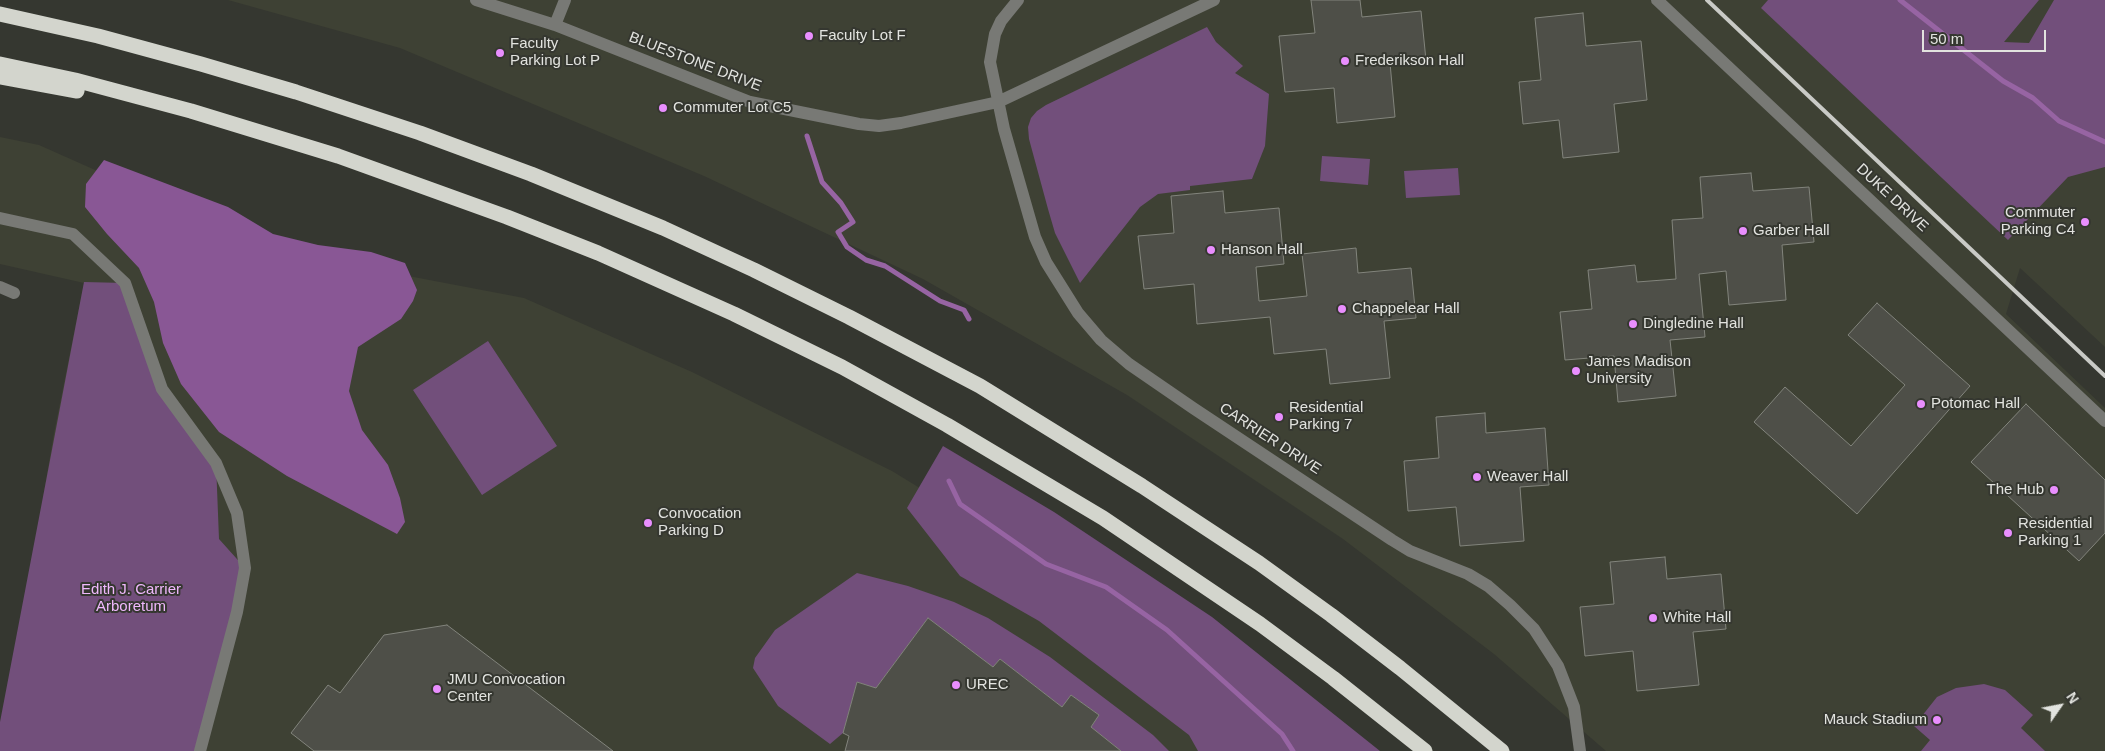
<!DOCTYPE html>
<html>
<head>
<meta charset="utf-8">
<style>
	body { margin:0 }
	#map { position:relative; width:2105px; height:751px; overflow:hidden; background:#353730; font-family:Arial,sans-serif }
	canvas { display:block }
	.north { position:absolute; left:2035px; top:681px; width:50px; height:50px; -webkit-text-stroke:4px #353730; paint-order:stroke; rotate:57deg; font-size:14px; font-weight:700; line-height:20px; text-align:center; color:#e2e3df }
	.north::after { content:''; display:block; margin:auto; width:18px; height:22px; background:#e2e3df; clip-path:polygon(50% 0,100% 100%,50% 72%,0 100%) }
	.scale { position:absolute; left:1922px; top:30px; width:124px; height:22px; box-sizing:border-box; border:2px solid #e2e3df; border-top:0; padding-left:6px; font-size:15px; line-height:18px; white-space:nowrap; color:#e2e3df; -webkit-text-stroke:4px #353730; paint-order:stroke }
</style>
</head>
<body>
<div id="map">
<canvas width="2105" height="751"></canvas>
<div class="north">N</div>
<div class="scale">50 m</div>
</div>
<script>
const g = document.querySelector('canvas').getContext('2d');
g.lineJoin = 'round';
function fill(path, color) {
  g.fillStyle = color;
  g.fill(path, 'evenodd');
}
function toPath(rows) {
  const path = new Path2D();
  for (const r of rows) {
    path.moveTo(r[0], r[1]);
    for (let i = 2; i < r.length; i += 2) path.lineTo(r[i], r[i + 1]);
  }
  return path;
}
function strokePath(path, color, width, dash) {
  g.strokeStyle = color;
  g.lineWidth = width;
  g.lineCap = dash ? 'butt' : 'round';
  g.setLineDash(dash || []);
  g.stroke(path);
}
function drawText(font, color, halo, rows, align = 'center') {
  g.font = font + ' Arial,sans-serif';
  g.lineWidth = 4;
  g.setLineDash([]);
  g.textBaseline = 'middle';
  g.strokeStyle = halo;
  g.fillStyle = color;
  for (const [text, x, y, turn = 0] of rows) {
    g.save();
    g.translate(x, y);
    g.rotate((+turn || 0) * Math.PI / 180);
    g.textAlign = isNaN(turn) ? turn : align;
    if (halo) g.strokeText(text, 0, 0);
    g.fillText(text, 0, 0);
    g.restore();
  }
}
fill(toPath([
	[228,0,2105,0,2105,347,2020,268,2006,314,2105,408,2105,751,1606,751,1494,654,1343,539,1127,395,923,279,704,176,400,48],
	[0,137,39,145,277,251,524,298,692,372,892,471,1098,597,1312,751,0,751,54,433,84,283,0,264]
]), '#3e4134');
fill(toPath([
	[1768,0,2039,0,2004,42,2029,43,2054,0,2105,0,2105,167,2068,177,2008,240,1761,8],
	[1207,27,1216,42,1243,66,1235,73,1269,94,1265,146,1252,179,1190,186,1190,190,1158,194,1140,207,1080,283,1055,233,1048,209,1029,139,1028,127,1031,118,1037,111,1046,105],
	[1322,156,1370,159,1368,185,1320,181],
	[1458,168,1460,195,1406,198,1404,171],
	[84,282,125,283,162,389,216,463,219,539,245,568,200,751,0,751,0,722],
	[488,341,557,446,482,495,413,390],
	[943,446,1054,512,1212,617,1380,751,1198,751,1189,735,1039,621,960,576,907,508],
	[857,573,908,586,954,602,988,618,1050,657,1153,735,1169,751,1121,751,1091,727,1099,715,1071,695,1062,707,1000,659,993,667,928,618,876,688,857,682,843,733,830,744,778,706,753,668,755,658,775,630],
	[1984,684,2005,690,2033,715,2021,728,2045,751,1921,751,1930,740,1914,726,1937,697,1956,688]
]), '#724f7b');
fill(toPath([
	[104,160,228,207,273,234,318,245,371,252,405,263,417,290,413,301,401,319,358,347,349,391,362,430,388,465,400,498,405,522,397,534,287,476,219,432,181,384,163,343,154,302,139,268,107,234,85,207,86,184]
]), '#895795');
strokePath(toPath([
	[1900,0,2003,81,2033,98,2059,121,2105,142],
	[807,136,822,182,841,203,853,222,838,232,847,247,866,260,885,266,940,301,964,310,969,319],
	[949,481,960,504,1046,564,1106,587,1167,630,1282,734,1293,751]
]), '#9764a3', 5);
const building = toPath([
	[1311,0,1360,0,1362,17,1421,11,1426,60,1390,63,1395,117,1337,123,1334,88,1285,92,1279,36,1315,33,1311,0],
	[1583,13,1586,46,1641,41,1647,100,1614,104,1619,152,1563,158,1559,120,1523,124,1519,82,1541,80,1535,18,1583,13],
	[1751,173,1753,191,1809,187,1814,242,1782,245,1786,300,1729,305,1726,271,1699,274,1705,337,1670,340,1676,396,1618,402,1614,356,1565,360,1560,312,1592,309,1588,270,1635,265,1637,282,1676,279,1672,220,1703,218,1700,177,1751,173],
	[1223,191,1225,213,1279,208,1284,264,1256,267,1259,301,1307,296,1302,254,1356,248,1358,273,1411,268,1416,318,1384,321,1390,378,1330,384,1326,349,1274,354,1270,317,1197,324,1194,284,1144,289,1138,236,1174,233,1171,196,1223,191],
	[1877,303,1970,386,1857,514,1754,422,1785,387,1851,446,1905,385,1848,335,1877,303],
	[2026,404,2105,480,2105,533,2079,561,1971,462,2026,404],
	[1485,413,1486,433,1545,428,1549,485,1520,487,1524,541,1460,546,1456,507,1408,511,1404,461,1439,458,1436,417,1485,413],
	[1665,557,1667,579,1721,574,1726,629,1693,632,1699,685,1637,691,1633,651,1585,656,1580,607,1614,604,1610,562,1665,557],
	[928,618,993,667,1000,659,1062,707,1071,695,1099,715,1091,727,1121,751,845,751,849,736,843,733,857,682,876,688,928,618],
	[447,625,613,751,314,751,291,733,328,685,340,693,384,635,447,625]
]);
fill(building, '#4e4f48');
strokePath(building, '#82847c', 1);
strokePath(toPath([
	[476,0,555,25,750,102,859,124,879,126,901,123,998,102,1214,0],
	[1018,0,1001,21,995,34,990,62,994,81,1004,129,1035,237,1046,262,1078,313,1101,340,1129,364,1193,408,1392,540,1410,551,1468,574,1488,586,1510,605,1534,629,1558,666,1574,707,1580,751],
	[1657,0,2105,421],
	[555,25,565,0],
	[0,218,73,234,125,283,162,389,216,463,237,513,245,568,237,612,200,751],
	[0,287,14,293]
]), '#787975', 12);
strokePath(toPath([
	[0,14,98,36,201,64,296,92,420,133,531,174,663,228,754,270,849,317,980,386,1142,486,1259,563,1331,615,1400,668,1502,751],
	[0,64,75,80,191,111,338,156,507,217,598,253,734,314,842,367,947,425,1103,518,1260,624,1333,678,1425,751],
	[0,77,77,91]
]), '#d3d5cd', 15);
strokePath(toPath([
	[1707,0,2105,376]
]), '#c9cac6', 4);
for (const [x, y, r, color] of [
	[809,36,5,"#e98efe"],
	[500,53,5,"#e98efe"],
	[1345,61,5,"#e98efe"],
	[663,108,5,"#e98efe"],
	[2085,222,5,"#e98efe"],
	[1743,231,5,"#e98efe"],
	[1211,250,5,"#e98efe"],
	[1342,309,5,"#e98efe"],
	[1633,324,5,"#e98efe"],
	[1576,371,5,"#e98efe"],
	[1921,404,5,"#e98efe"],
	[1279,417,5,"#e98efe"],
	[1477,477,5,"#e98efe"],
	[2054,490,5,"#e98efe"],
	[648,523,5,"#e98efe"],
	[2008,533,5,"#e98efe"],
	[1653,618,5,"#e98efe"],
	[956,685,5,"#e98efe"],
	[437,689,5,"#e98efe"],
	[1937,720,5,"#e98efe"]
]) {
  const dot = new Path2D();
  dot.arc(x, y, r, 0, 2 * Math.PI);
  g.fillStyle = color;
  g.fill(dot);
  strokePath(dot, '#353730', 2);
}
drawText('15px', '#e2e3df', '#353730', [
	["Faculty Lot F",819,36],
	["Faculty",510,44],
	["Parking Lot P",510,61],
	["Frederikson Hall",1355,61],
	["Commuter Lot C5",673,108],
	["Commuter",2075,213,"right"],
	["Parking C4",2075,230,"right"],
	["Garber Hall",1753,231],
	["Hanson Hall",1221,250],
	["Chappelear Hall",1352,309],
	["Dingledine Hall",1643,324],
	["James Madison",1586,362],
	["University",1586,379],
	["Potomac Hall",1931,404],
	["Residential",1289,408],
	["Parking 7",1289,425],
	["Weaver Hall",1487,477],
	["The Hub",2044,490,"right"],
	["Convocation",658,514],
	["Parking D",658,531],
	["Residential",2018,524],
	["Parking 1",2018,541],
	["White Hall",1663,618],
	["JMU Convocation",447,680],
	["Center",447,697],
	["UREC",966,685],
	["Mauck Stadium",1927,720,"right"]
], 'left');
drawText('15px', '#e2e3df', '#353730', [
	["BLUESTONE DRIVE",695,62,21],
	["DUKE DRIVE",1892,198,43],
	["CARRIER DRIVE",1270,439,33]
]);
drawText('15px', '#f0b8fd', '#353730', [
	["Edith J. Carrier",131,590],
	["Arboretum",131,607]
]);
</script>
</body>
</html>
